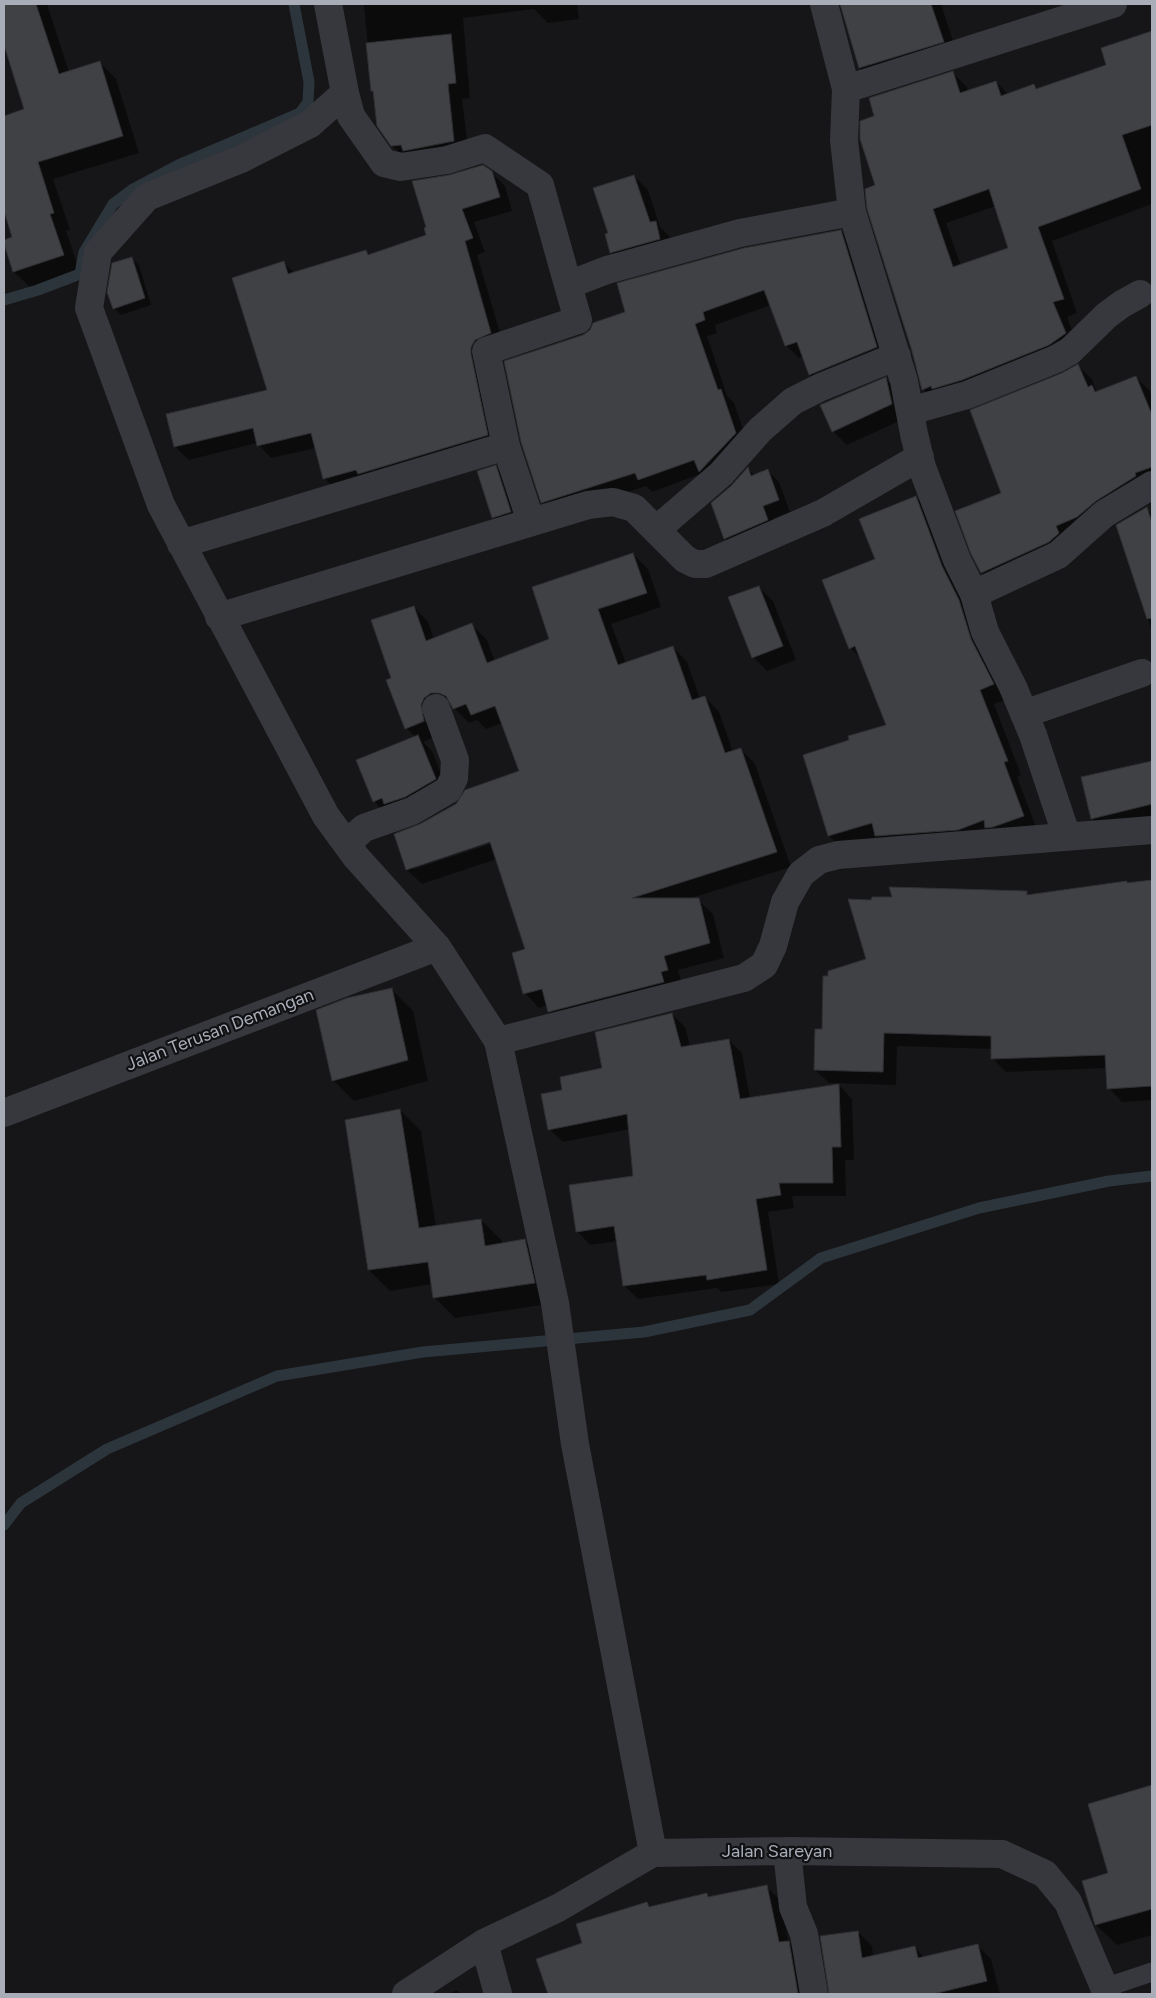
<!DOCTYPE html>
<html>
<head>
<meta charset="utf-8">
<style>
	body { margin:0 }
	#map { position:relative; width:1156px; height:1998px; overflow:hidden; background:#161618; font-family:Figtree,sans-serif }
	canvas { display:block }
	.frame { position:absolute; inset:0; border:5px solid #a8adb8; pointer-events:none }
</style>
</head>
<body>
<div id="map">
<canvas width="1156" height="1998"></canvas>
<div class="frame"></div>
</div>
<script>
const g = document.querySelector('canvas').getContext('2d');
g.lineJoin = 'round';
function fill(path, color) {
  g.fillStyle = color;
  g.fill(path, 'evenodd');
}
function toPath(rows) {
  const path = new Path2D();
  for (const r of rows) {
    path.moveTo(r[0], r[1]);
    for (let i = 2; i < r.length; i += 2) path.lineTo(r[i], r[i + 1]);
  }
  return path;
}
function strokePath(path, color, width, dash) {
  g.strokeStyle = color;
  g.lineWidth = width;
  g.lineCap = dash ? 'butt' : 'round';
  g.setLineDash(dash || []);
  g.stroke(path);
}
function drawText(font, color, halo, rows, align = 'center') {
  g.font = font + ' Figtree,sans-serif';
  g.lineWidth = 4.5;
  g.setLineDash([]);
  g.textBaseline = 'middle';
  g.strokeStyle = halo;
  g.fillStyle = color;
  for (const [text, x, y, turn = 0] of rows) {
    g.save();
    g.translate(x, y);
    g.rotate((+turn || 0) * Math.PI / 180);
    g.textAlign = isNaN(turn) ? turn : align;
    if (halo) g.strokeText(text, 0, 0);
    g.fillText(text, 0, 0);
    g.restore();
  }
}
fill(toPath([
	[4,4,47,4,69,72,100,63,116,79,139,153,53,179,70,230,66,231,80,272,31,288,14,272,4,241,14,238,4,207,4,117,26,110,4,41],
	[364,4,577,4,579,19,548,23,534,9,463,18,470,98,462,99,469,156,408,161,392,145,375,93,372,91],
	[841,4,941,4,958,57,876,83,860,68],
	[1152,32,1152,204,1052,241,1077,313,1067,317,1079,348,937,403,923,389,877,186,876,117,953,73,967,87,968,92,996,82,1008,94,1034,85,1038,90,1108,66,1102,48],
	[996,206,1010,249,961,266,946,223],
	[491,172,505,186,512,211,474,222,485,252,477,255,504,346,488,353,500,448,338,492,324,478,316,448,271,458,257,443,189,460,175,447,167,414,269,391,284,263,294,273,366,252,370,255,428,236],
	[634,176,648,190,660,227,669,236,674,253,625,267,611,252,609,234],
	[841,231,854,244,889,360,823,387,810,375,804,356,799,358,786,345,771,305,715,325,717,333,707,336,727,396,734,403,749,446,703,473,652,492,646,486,555,515,542,502,584,336],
	[132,258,139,265,151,305,121,315,114,308],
	[1078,366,1092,379,1097,393,1136,377,1150,391,1152,397,1152,485,996,586,982,573,972,553,1062,375],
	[886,379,900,393,906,418,847,445,833,431],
	[496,467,510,481,525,526,508,531,493,517],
	[748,469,755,476,768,471,779,482,790,512,774,518,779,532,736,550,725,538,732,487],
	[916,497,930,512,1008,699,994,704,1021,775,1017,777,1037,830,844,850,829,836,804,756,888,726,862,659,850,648,877,559],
	[1146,508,1152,514,1152,632,1117,526],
	[633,554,648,569,661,607,611,624,626,663,673,647,687,662,700,699,705,697,719,712,733,752,741,749,755,764,791,867,688,899,698,900,713,914,724,958,678,970,682,984,564,1026,549,1011,547,1005,539,1008,525,993,526,950,497,859,422,884,407,870,420,826,521,771,502,723,486,729,477,720,469,723,453,707,446,707,438,735,423,742,432,751,449,793,388,815,374,801,416,737,406,728,392,679,414,607,428,622,434,640,472,625,487,640,495,662,551,640],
	[429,717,430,720,412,727,412,724],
	[495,839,496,842,414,869,414,866],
	[759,587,773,601,796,660,767,671,753,657],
	[1152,762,1152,821,1106,832,1092,818,1083,778],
	[1152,882,1152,1100,1122,1102,1109,1088,1107,1068,1006,1072,992,1058,992,1049,897,1046,896,1085,829,1083,815,1070,823,1031,829,977,868,959,873,901,1026,893,1029,896,1127,883,1128,884],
	[392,990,413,1011,428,1081,354,1101,333,1080],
	[672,1014,685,1027,690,1046,729,1040,742,1053,750,1099,839,1085,852,1099,854,1160,845,1160,846,1196,792,1196,794,1208,768,1212,779,1284,721,1292,717,1288,638,1299,625,1286,618,1241,590,1245,577,1231,635,1177,630,1129,563,1142,549,1129,564,1091,604,1069],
	[400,1110,421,1131,436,1227,481,1220,502,1241,502,1244,525,1241,546,1262,555,1303,455,1318,434,1297,432,1284,390,1291,369,1270],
	[1152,1786,1152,1935,1117,1945,1096,1925,1110,1874,1089,1805],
	[766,1886,780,1900,789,1943,803,1956,809,1994,549,1994,537,1959,584,1944,647,1903,651,1908,707,1894,711,1898],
	[858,1932,872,1946,873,1956,914,1947,925,1958,977,1945,991,1959,1000,1994,830,1994],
	[457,1990,461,1994,448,1994]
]), '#0007');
strokePath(toPath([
	[4,300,38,290,80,274,84,252,113,204,133,189,178,165,300,113,308,102,309,82,294,4],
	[4,1525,21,1503,107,1449,277,1376,423,1352,644,1332,750,1310,821,1258,979,1208,1109,1181,1152,1176]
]), '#2c353c', 11);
const building = toPath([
	[4,4,36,4,59,74,100,61,123,136,38,162,54,213,50,214,64,255,13,272,4,244,4,240,12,237,4,211,4,116,24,109,4,45,4,4],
	[840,4,931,4,944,42,859,68,840,4],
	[1152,31,1152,125,1122,135,1141,189,1038,227,1064,299,1053,302,1066,333,1049,345,962,380,932,389,931,386,922,390,912,351,867,209,865,189,875,185,860,139,860,121,874,116,869,98,953,71,960,93,996,81,1001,96,1034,84,1036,89,1106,65,1101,48,1152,31],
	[989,189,1008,248,953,267,933,209,989,189],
	[451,34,456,83,448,84,454,141,403,151,401,145,391,146,377,126,373,91,371,91,366,43,451,34],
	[483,165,492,171,500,197,462,209,473,238,465,241,491,333,475,340,471,347,471,354,488,435,358,474,356,470,323,479,311,433,257,446,253,428,174,447,166,414,267,390,232,278,284,261,288,274,366,250,368,255,426,235,424,228,426,227,412,181,449,175,483,165],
	[634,175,650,222,656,221,660,239,610,253,605,234,608,233,593,188,634,175],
	[841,230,877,347,809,375,797,342,785,346,764,290,703,312,705,320,695,324,718,390,721,389,736,433,699,472,694,460,638,480,635,473,541,503,521,442,504,361,583,335,590,330,593,323,625,312,617,283,744,248,841,230],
	[132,257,145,298,113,309,107,292,112,263,132,257],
	[1078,364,1088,387,1092,385,1095,392,1136,376,1152,415,1152,467,1135,473,1136,476,1096,501,1077,517,1056,526,1059,533,1049,542,981,573,971,554,955,511,1001,493,970,410,1062,373,1078,364],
	[886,377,892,404,832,432,820,405,886,377],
	[496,465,511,512,492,518,477,471,496,465],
	[748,467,751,476,768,469,779,500,763,506,768,520,724,539,711,503,731,486,748,467],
	[916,496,942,566,959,600,971,639,994,684,980,690,1008,761,1004,762,1024,816,993,827,985,828,984,820,958,830,875,836,872,823,828,836,803,755,849,740,848,736,886,725,855,646,849,649,822,580,875,559,859,519,916,496],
	[1147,507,1152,523,1152,618,1147,619,1116,525,1147,507],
	[633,553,647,593,598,609,618,665,673,646,692,700,705,696,725,753,741,748,777,852,632,898,699,898,710,943,664,956,668,970,661,972,664,982,548,1012,542,989,523,994,512,953,525,949,490,842,406,870,394,834,420,824,456,804,465,790,519,771,495,706,471,715,466,704,453,709,446,696,439,693,431,693,424,698,421,705,424,721,405,729,386,680,391,678,371,620,414,606,426,641,472,623,487,663,549,639,532,587,633,553],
	[759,586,783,646,752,658,728,597,759,586],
	[418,735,436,779,405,797,384,804,382,798,373,802,356,760,418,735],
	[1152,761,1152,804,1091,819,1081,777,1152,761],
	[1152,880,1152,1086,1107,1089,1105,1055,991,1059,991,1036,884,1033,883,1072,814,1070,815,1029,822,1029,823,976,828,976,828,971,866,959,848,899,871,900,872,897,892,897,889,887,1027,891,1027,895,1127,881,1127,883,1152,880],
	[392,988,408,1060,332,1081,316,1010,347,998,392,988],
	[672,1013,681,1047,729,1039,740,1099,839,1084,841,1147,832,1147,833,1183,779,1183,781,1195,756,1199,767,1270,707,1280,706,1275,623,1286,614,1226,576,1232,569,1185,633,1176,627,1114,548,1130,541,1094,562,1090,560,1077,602,1068,595,1032,672,1013],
	[400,1109,419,1228,481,1219,485,1246,525,1239,535,1283,433,1298,428,1262,368,1270,345,1120,400,1109],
	[1152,1785,1152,1909,1095,1925,1082,1881,1108,1873,1088,1804,1152,1785],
	[767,1885,779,1942,789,1941,798,1994,548,1994,536,1959,582,1943,576,1924,647,1902,649,1907,707,1893,708,1897,767,1885],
	[858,1931,862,1958,915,1946,918,1958,978,1944,987,1981,933,1994,829,1994,820,1936,858,1931]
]);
fill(building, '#404145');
strokePath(building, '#303034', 1);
strokePath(toPath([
	[1104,1988,1152,1972]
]), '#37383d', 19);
strokePath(toPath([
	[328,4,345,93,310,124,241,159,147,197,98,252,89,308,161,505,326,816,356,857,437,947,498,1041,555,1303,575,1444,653,1853],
	[824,4,846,89,1113,4],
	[345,93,351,116,384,163,401,167,447,160,485,148,540,185,568,285,607,270,740,233,852,212,844,140,846,89],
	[852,212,904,381,914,434,922,467,957,560,974,594,985,632,1013,687,1033,735,1067,837],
	[910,411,967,395,1056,359,1070,351,1107,315,1122,304,1140,294],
	[506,446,531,522],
	[656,530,721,474,760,430,793,401,821,387,897,356],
	[181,544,506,446,486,351,578,320,568,285],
	[974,594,1058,555,1104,514,1152,485],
	[219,617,588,505,613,502,634,508,685,559,695,564,706,564,823,513,920,457],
	[1024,714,1142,673],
	[349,847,355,836,364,828,412,811,448,790,454,778,455,760,436,708],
	[498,1041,744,978,764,965,773,946,785,902,801,874,819,860,838,855,1152,830],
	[4,1113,437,947],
	[787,1851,793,1907,804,1934,814,1994],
	[484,1943,498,1994],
	[406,1994,484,1943,558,1908,653,1853,787,1851,1002,1854,1045,1874,1068,1902,1107,1994]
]), '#37383d', 28);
drawText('18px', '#a8adb8', '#111113', [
	["Jalan Terusan Demangan",220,1030,-21],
	["Jalan Sareyan",777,1852]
]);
</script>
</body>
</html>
